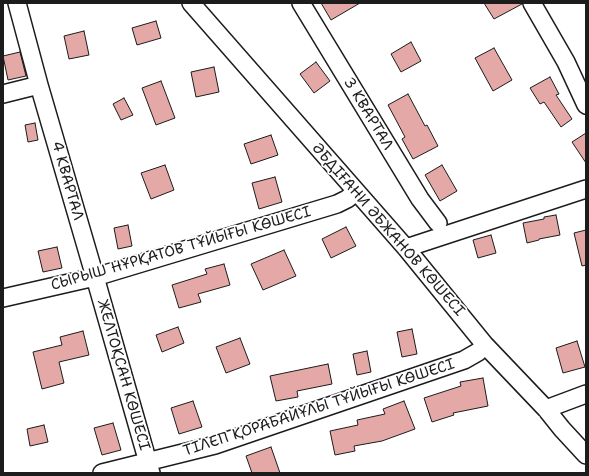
<!DOCTYPE html>
<html>
<head>
<meta charset="utf-8">
<style>
	body { margin:0 }
	#map { position:relative; width:589px; height:476px; overflow:hidden; background:#fff; font-family:"Shantell Sans",sans-serif }
	canvas { display:block }
	.frame { position:absolute; inset:0; border:4px solid #1c1c1c; pointer-events:none }
</style>
</head>
<body>
<div id="map">
<canvas width="589" height="476"></canvas>
<div class="frame"></div>
</div>
<script>
const g = document.querySelector('canvas').getContext('2d');
g.lineJoin = 'round';
function fill(path, color) {
  g.fillStyle = color;
  g.fill(path, 'evenodd');
}
function toPath(rows) {
  const path = new Path2D();
  for (const r of rows) {
    path.moveTo(r[0], r[1]);
    for (let i = 2; i < r.length; i += 2) path.lineTo(r[i], r[i + 1]);
  }
  return path;
}
function strokePath(path, color, width, dash) {
  g.strokeStyle = color;
  g.lineWidth = width;
  g.lineCap = dash ? 'butt' : 'round';
  g.setLineDash(dash || []);
  g.stroke(path);
}
function drawText(font, color, halo, rows, align = 'center') {
  g.font = font + ' "Shantell Sans",sans-serif';
  g.lineWidth = 3.5;
  g.setLineDash([]);
  g.textBaseline = 'middle';
  g.strokeStyle = halo;
  g.fillStyle = color;
  for (const [text, x, y, turn = 0] of rows) {
    g.save();
    g.translate(x, y);
    g.rotate((+turn || 0) * Math.PI / 180);
    g.textAlign = isNaN(turn) ? turn : align;
    if (halo) g.strokeText(text, 0, 0);
    g.fillText(text, 0, 0);
    g.restore();
  }
}
const building = toPath([
	[321,3,360,3,331,20,321,3],
	[484,3,522,3,522,4,494,19,484,3],
	[156,21,161,38,137,45,132,28,156,21],
	[84,31,89,55,69,59,64,36,84,31],
	[411,42,421,61,401,72,391,54,411,42],
	[494,48,512,80,493,91,475,58,494,48],
	[20,52,26,76,8,80,3,56,20,52],
	[316,62,330,81,314,93,300,74,316,62],
	[214,67,219,92,196,97,191,72,214,67],
	[550,77,559,94,556,95,572,119,561,127,544,102,540,104,530,88,550,77],
	[161,81,175,118,156,125,142,88,161,81],
	[408,94,425,126,427,125,438,146,413,159,402,139,405,137,388,105,408,94],
	[124,98,133,115,121,120,113,104,124,98],
	[35,123,38,140,28,142,25,125,35,123],
	[586,133,586,163,572,142,586,133],
	[271,135,278,155,251,164,244,144,271,135],
	[165,165,174,190,151,199,141,173,165,165],
	[442,165,457,191,440,201,425,175,442,165],
	[275,177,282,202,259,209,252,183,275,177],
	[556,215,560,235,539,239,539,240,527,243,523,223,544,219,544,217,556,215],
	[128,225,132,246,118,249,114,228,128,225],
	[346,227,356,246,331,258,322,239,346,227],
	[586,230,586,265,582,266,574,233,586,230],
	[491,235,496,253,478,258,473,240,491,235],
	[57,247,62,268,43,272,38,251,57,247],
	[284,250,296,276,263,290,251,264,284,250],
	[224,264,230,285,198,294,201,302,179,308,172,285,207,274,205,269,224,264],
	[178,327,184,343,162,352,156,335,178,327],
	[412,329,417,354,402,357,397,332,412,329],
	[83,331,89,355,59,362,64,383,42,389,33,352,62,345,60,337,83,331],
	[240,338,250,364,226,373,216,347,240,338],
	[577,341,585,367,563,373,556,348,577,341],
	[367,351,371,372,357,375,353,354,367,351],
	[328,364,332,384,297,391,298,397,276,401,270,376,328,364],
	[483,378,488,406,453,413,454,415,432,422,424,398,461,386,460,382,483,378],
	[193,401,202,427,179,434,171,408,193,401],
	[404,401,415,429,382,441,354,446,355,451,335,455,330,431,358,425,357,420,385,414,383,409,404,401],
	[113,423,121,450,102,455,94,428,113,423],
	[44,425,48,442,30,446,27,429,44,425],
	[271,447,280,473,252,473,246,456,271,447]
]);
fill(building, '#e4a9a6');
strokePath(building, '#1c1c1c', 1);
const minor = toPath([
	[17,3,39,85,95,277,151,473],
	[191,3,406,248,485,345,546,409,562,429,586,455],
	[301,3,420,199,438,223],
	[532,3,566,62,586,105],
	[3,94,39,85],
	[406,248,586,189],
	[3,298,95,277,337,204,347,199,356,192],
	[546,409,586,394],
	[102,473,215,445,464,360,478,352,485,345]
]);
strokePath(minor, '#1c1c1c', 20);
strokePath(minor, '#fff', 17);
drawText('15px', '#1c1c1c', '#fff', [
	["3 КВАРТАЛ",368,114,59],
	["4 КВАРТАЛ",67,181,74],
	["ӘБДІҒАНИ ӘБЖАНОВ КӨШЕСІ",388,230,49],
	["СЫРЫШ НҰРҚАТОВ ТҰЙЫҒЫ КӨШЕСІ",181,249,-16],
	["ЖЕЛТОҚСАН КӨШЕСІ",123,375,74],
	["ТІЛЕП ҚОРАБАЙҰЛЫ ТҰЙЫҒЫ КӨШЕСІ",319,408,-18]
]);
</script>
</body>
</html>
